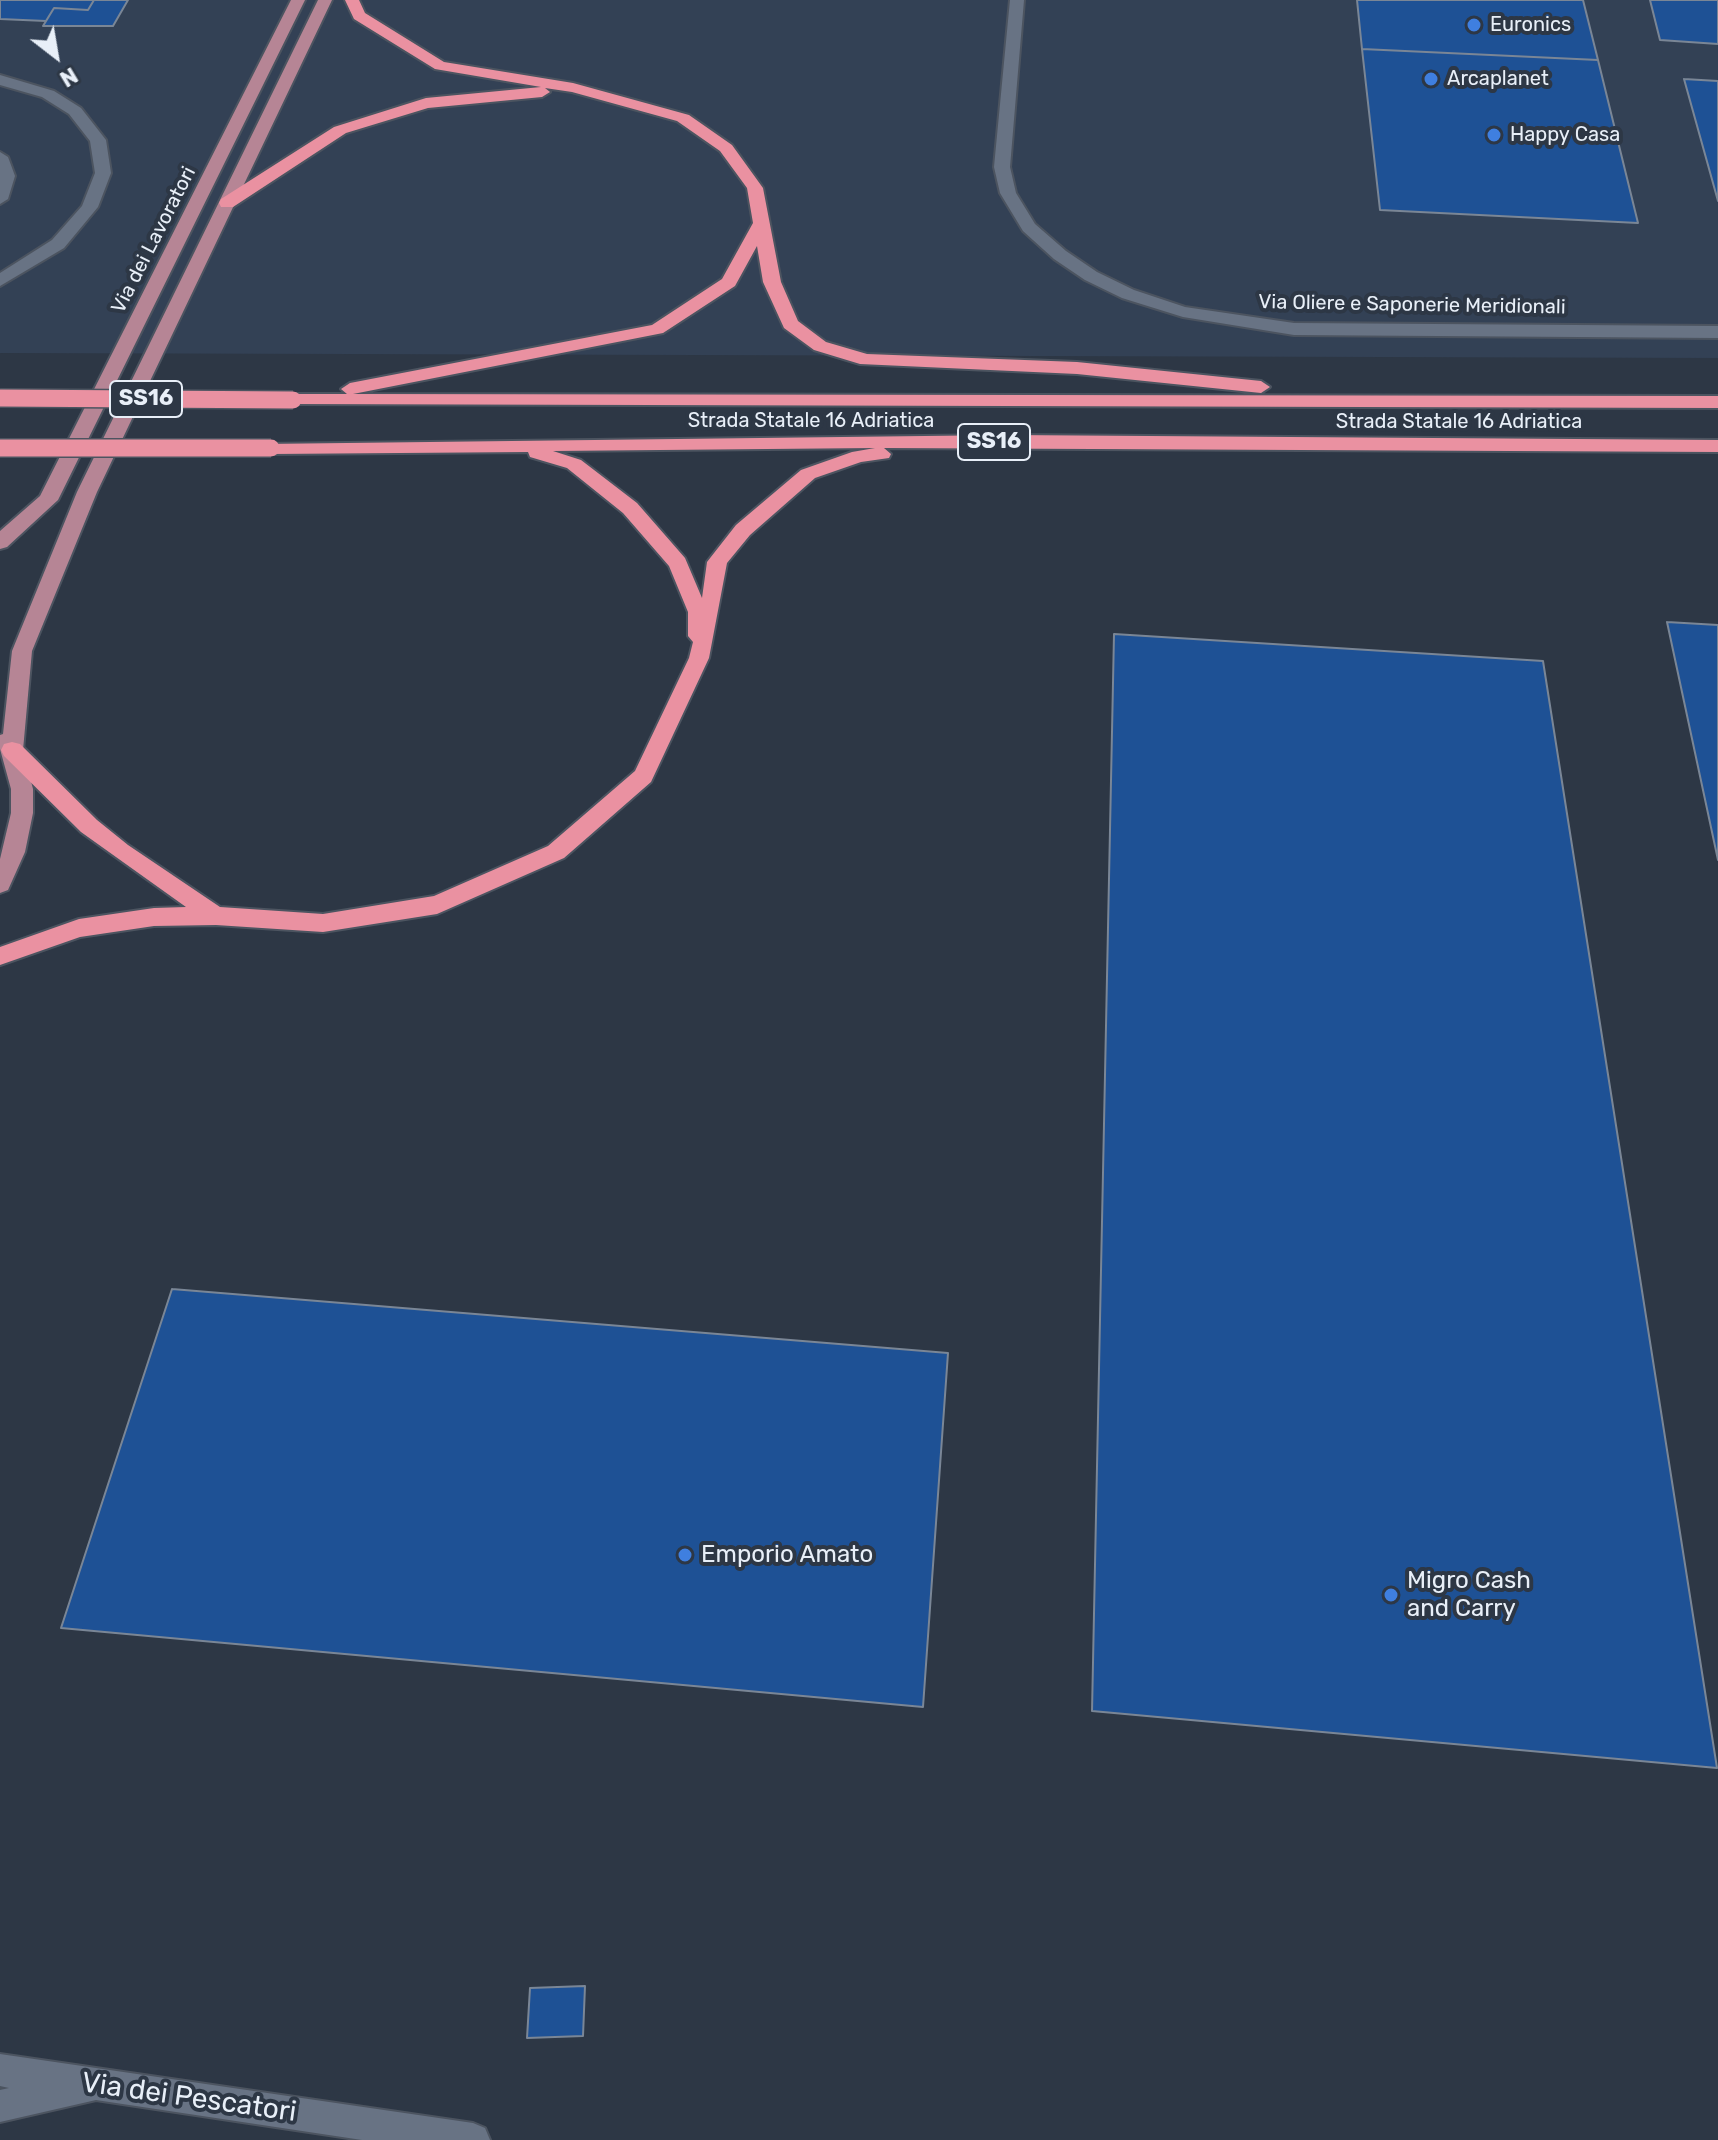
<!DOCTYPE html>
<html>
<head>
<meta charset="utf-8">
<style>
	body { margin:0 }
	#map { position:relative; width:1718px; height:2140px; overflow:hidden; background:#2d3745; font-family:Rubik,sans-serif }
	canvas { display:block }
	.north { position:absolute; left:16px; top:16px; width:80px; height:80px; -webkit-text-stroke:6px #2d3745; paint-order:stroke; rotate:149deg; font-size:22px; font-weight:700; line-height:32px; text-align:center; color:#e8eff8 }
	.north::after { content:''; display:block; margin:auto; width:28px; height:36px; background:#e8eff8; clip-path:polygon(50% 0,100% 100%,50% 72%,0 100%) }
</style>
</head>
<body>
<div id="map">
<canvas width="1718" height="2140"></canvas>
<div class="north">N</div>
</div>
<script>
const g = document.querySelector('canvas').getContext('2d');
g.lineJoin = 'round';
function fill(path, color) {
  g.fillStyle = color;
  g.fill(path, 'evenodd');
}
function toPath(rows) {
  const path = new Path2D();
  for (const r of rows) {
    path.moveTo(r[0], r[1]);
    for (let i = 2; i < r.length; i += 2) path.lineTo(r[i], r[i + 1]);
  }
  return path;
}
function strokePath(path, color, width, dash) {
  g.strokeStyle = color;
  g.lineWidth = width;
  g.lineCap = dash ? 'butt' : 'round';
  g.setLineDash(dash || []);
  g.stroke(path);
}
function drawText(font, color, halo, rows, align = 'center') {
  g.font = font + ' Rubik,sans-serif';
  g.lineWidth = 8;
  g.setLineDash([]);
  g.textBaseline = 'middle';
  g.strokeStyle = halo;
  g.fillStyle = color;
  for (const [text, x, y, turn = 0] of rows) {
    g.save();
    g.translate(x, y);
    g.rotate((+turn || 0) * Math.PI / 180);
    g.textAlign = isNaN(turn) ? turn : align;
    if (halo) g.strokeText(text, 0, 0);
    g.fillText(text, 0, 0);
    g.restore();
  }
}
fill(toPath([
	[0,0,1718,0,1718,358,0,353]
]), '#334155');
const building = toPath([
	[0,0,94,0,88,10,54,8,46,21,0,19,0,0],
	[94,0,128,0,113,26,43,26,54,8,88,10,94,0],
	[1357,0,1583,0,1598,60,1362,49,1357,0],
	[1650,0,1718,0,1718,44,1660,40,1650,0],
	[1362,49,1598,60,1638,223,1380,210,1362,49],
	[1684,79,1718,81,1718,201,1684,79],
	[1667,622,1718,625,1718,860,1667,622],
	[1114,634,1543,661,1717,1768,1092,1711,1114,634],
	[172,1289,948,1353,923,1707,61,1628,172,1289],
	[585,1986,583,2036,527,2038,530,1988,585,1986]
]);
fill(building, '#1e5195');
strokePath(building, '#7a8696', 2);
const minor = toPath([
	[1010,0,1024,0,1010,167,1016,193,1035,224,1066,251,1097,272,1134,290,1185,307,1294,323,1718,326,1718,338,1294,335,1183,317,1122,298,1085,280,1054,259,1023,231,1000,193,994,167,1010,0],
	[0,75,54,91,81,108,106,140,111,173,98,207,64,248,0,286,0,273,52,240,82,206,95,173,90,141,69,114,42,97,0,85,0,75],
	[0,152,8,157,15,176,8,199,0,204,0,152],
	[0,2054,473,2123,485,2128,490,2140,362,2140,96,2100,0,2122,0,2090,9,2088,0,2086,0,2054]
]);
const major = toPath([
	[291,0,305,0,58,500,7,547,0,549,0,531,40,496,291,0],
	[318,0,332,0,97,492,32,651,23,750,33,789,33,813,25,852,8,890,0,893,0,859,11,813,11,789,0,749,0,735,3,734,12,651,77,492,318,0]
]);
const highway = toPath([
	[345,0,359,0,365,13,444,62,573,83,689,115,732,145,763,188,781,282,798,321,826,342,867,354,1077,362,1261,381,1270,387,1261,393,1077,374,860,364,814,350,784,328,763,282,757,246,735,286,663,333,353,394,1718,396,1718,408,287,404,284,400,293,394,347,394,341,389,350,383,652,325,722,279,753,223,747,188,720,151,677,121,572,92,545,88,550,92,542,97,428,108,346,133,233,207,221,207,219,203,221,199,334,127,426,98,541,87,435,69,354,19,345,0],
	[1007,435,1718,440,1718,452,884,448,891,454,889,458,861,462,815,478,750,535,727,563,709,658,651,782,564,858,437,914,323,932,216,925,154,926,80,937,0,965,0,947,79,919,154,908,186,907,81,832,4,756,1,750,4,744,12,742,20,744,97,820,128,845,220,907,323,914,434,896,548,846,635,771,689,658,693,642,688,636,688,612,669,566,623,513,567,468,530,457,528,452,271,454,262,448,264,444,1007,435],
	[875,448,852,452,801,470,736,525,707,562,702,598,685,558,637,503,581,460,553,451,875,448]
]);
strokePath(minor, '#4c5460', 4);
strokePath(major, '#4c5460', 4);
strokePath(highway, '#4c5460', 4);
fill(minor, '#687384');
fill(major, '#b68595');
fill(highway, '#ea91a1');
const highwayBridge = toPath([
	[0,398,293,400],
	[0,448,271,448]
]);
strokePath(highwayBridge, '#4c5460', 20, []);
strokePath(highwayBridge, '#ea91a1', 17);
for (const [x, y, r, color] of [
	[1474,25,8,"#3f7fe0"],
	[1431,79,8,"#3f7fe0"],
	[1494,135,8,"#3f7fe0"],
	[685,1555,8,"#3f7fe0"],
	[1391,1595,8,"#3f7fe0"]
]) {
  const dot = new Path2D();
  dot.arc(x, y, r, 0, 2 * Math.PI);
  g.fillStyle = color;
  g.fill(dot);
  strokePath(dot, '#2d3745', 3);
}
drawText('20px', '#e8eff8', '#2d3745', [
	["Euronics",1490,25],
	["Arcaplanet",1447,79],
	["Happy Casa",1510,135]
], 'left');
drawText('20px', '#e8eff8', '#2d3745', [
	["Via dei Lavoratori",154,240,-63],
	["Via Oliere e Saponerie Meridionali",1412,305,1],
	["Strada Statale 16 Adriatica",811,421],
	["Strada Statale 16 Adriatica",1459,422]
]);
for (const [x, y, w] of [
	[146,399,72],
	[994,442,72]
]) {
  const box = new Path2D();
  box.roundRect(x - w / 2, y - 18, w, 36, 6);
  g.fillStyle = '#2d3745';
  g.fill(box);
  strokePath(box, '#e8eff8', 2);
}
drawText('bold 22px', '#e8eff8', null, [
	["SS16",146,399],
	["SS16",994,442]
]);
drawText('24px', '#e8eff8', '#2d3745', [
	["Emporio Amato",701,1555],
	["Migro Cash",1407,1581],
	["and Carry",1407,1609]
], 'left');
drawText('28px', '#e8eff8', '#2d3745', [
	["Via dei Pescatori",189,2098,8]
]);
</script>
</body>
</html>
